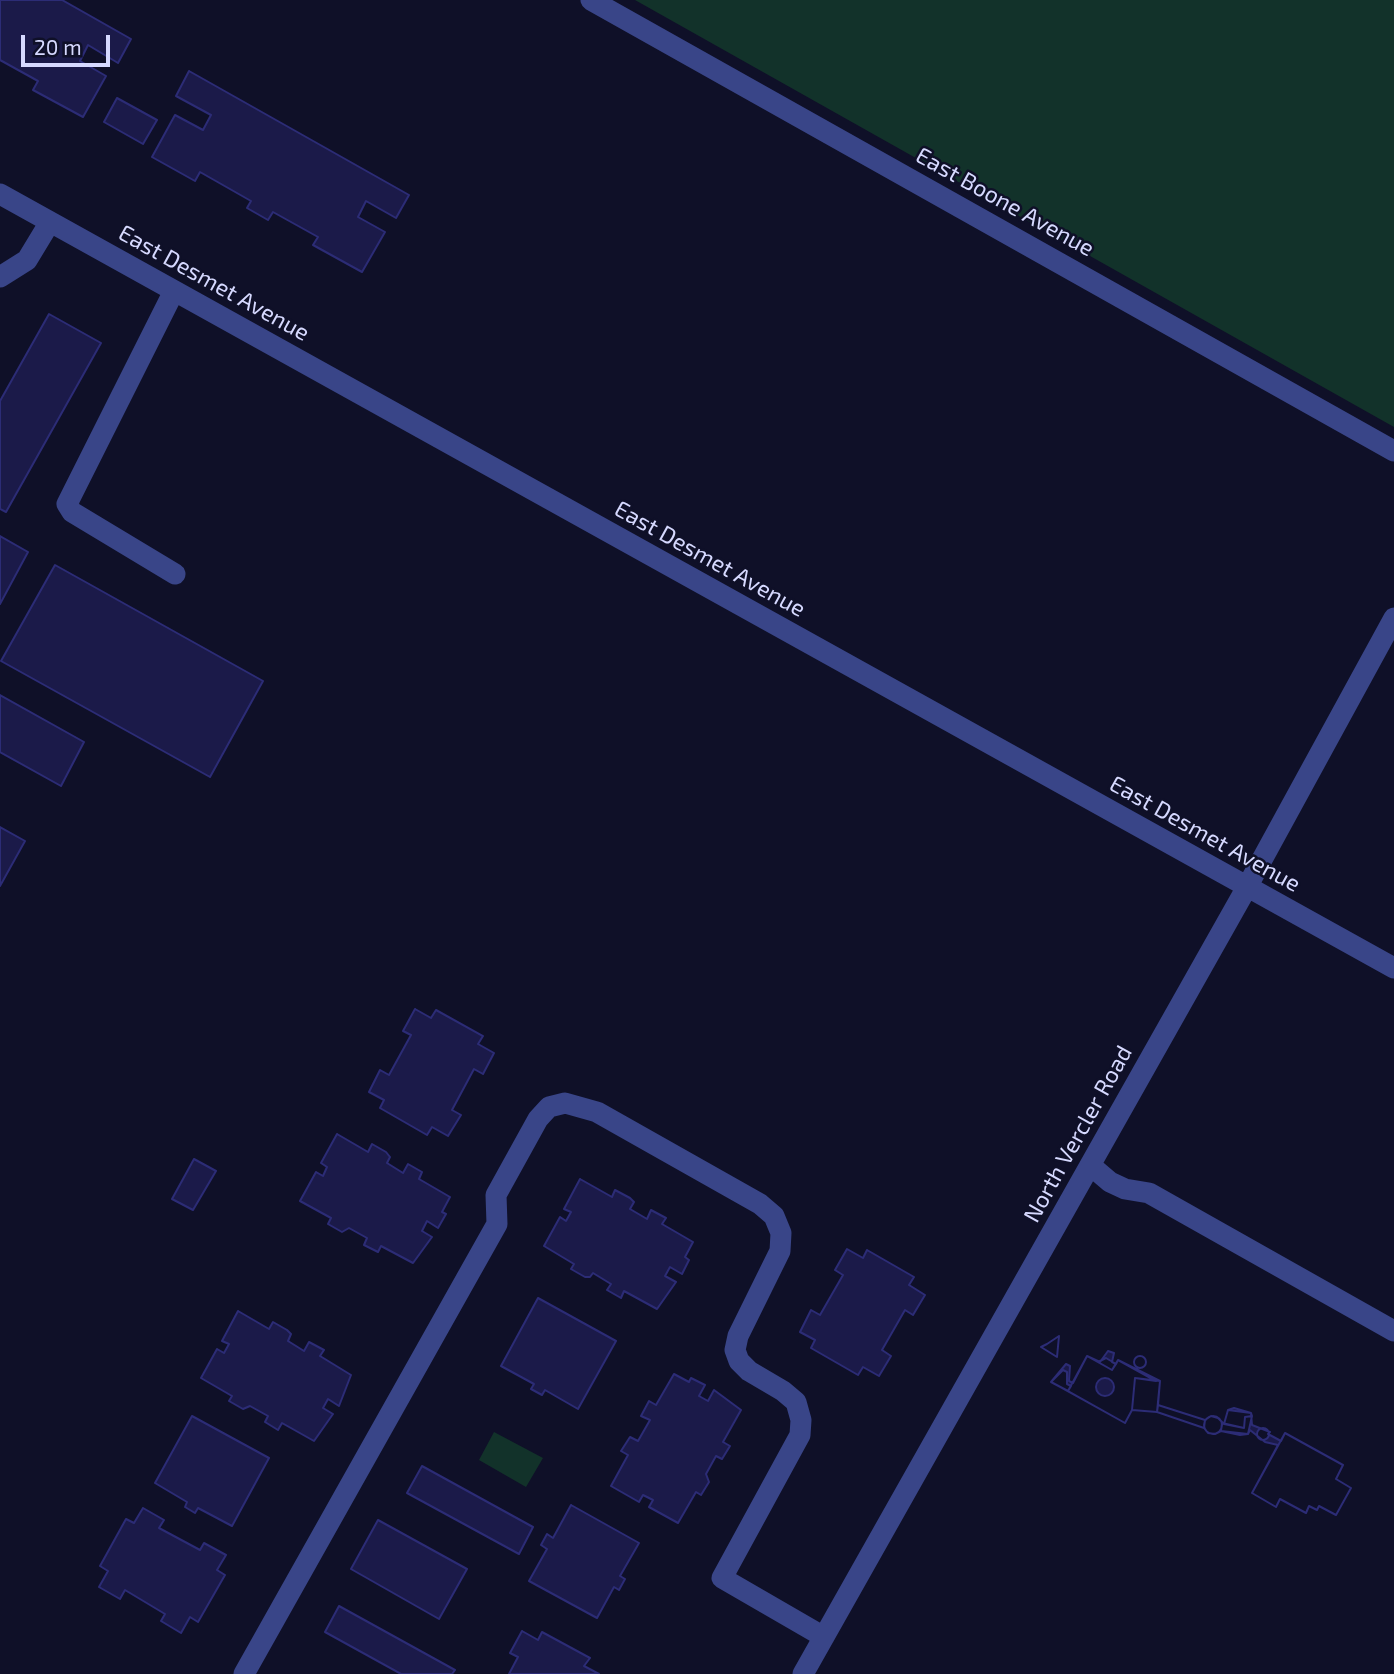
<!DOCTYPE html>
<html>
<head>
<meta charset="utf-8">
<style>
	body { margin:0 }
	#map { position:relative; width:1394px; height:1674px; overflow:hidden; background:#0f1028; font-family:"Exo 2",sans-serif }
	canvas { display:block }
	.scale { position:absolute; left:21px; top:35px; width:89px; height:32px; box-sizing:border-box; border:4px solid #d6d9ff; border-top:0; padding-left:9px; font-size:21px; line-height:24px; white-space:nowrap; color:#d6d9ff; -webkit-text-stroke:5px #0f1028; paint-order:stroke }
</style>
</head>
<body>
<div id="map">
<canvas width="1394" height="1674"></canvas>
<div class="scale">20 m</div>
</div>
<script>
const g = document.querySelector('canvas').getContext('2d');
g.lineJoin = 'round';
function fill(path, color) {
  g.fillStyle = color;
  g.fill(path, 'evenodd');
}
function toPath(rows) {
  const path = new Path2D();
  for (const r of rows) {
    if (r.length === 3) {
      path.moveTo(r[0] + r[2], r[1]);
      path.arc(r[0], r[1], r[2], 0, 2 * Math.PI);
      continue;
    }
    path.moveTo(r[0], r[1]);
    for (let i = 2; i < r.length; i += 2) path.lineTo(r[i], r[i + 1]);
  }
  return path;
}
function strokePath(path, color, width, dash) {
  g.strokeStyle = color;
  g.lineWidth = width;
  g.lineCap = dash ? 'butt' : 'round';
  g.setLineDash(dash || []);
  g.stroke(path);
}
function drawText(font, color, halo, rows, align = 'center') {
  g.font = font + ' "Exo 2",sans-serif';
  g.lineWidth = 5;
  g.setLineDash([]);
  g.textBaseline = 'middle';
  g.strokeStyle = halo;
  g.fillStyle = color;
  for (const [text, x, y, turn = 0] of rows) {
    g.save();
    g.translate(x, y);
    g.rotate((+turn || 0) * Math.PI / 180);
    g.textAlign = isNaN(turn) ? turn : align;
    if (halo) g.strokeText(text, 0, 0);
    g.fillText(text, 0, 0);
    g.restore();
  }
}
fill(toPath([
	[635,0,1394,0,1394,427],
	[494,1432,543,1458,526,1487,479,1460]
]), '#12322a');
const building = toPath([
	[0,0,62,0,131,39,118,63,88,45,80,61,106,76,83,117,33,90,38,81,0,60,0,0],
	[189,71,409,195,396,218,366,201,358,217,385,232,362,272,313,245,318,237,273,212,268,220,247,208,251,201,200,172,195,181,152,157,175,115,203,130,211,115,176,96,189,71],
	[117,98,157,120,143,144,104,122,117,98],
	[49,314,101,343,6,512,0,509,0,401,49,314],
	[0,536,28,552,0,604,0,536],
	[55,565,263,681,210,777,1,661,55,565],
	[0,695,84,742,61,786,0,752,0,695],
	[0,827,25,841,0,886,0,827],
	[415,1009,431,1018,436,1010,483,1036,478,1044,494,1053,483,1074,474,1069,452,1110,461,1115,448,1136,432,1127,427,1135,380,1108,384,1100,369,1092,380,1070,389,1075,411,1035,403,1031,415,1009],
	[337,1134,368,1152,372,1144,386,1152,390,1157,387,1163,403,1173,408,1164,422,1172,419,1179,450,1197,442,1212,446,1214,438,1228,427,1221,422,1231,432,1237,413,1263,381,1246,378,1252,364,1245,367,1238,349,1228,342,1232,328,1224,331,1218,300,1201,316,1172,323,1176,327,1167,321,1163,337,1134],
	[194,1159,216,1171,193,1210,172,1199,194,1159],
	[580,1179,612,1197,615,1190,630,1198,634,1202,630,1209,647,1219,651,1210,666,1218,662,1224,693,1242,685,1257,689,1260,682,1274,670,1267,665,1276,676,1282,657,1309,624,1291,621,1298,607,1290,611,1284,593,1273,590,1277,585,1277,571,1269,574,1264,544,1246,560,1217,566,1221,571,1212,564,1209,580,1179],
	[847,1249,863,1258,867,1250,914,1277,909,1285,925,1295,913,1315,905,1310,882,1350,891,1356,879,1376,863,1367,858,1375,811,1348,815,1340,800,1332,811,1310,820,1315,843,1275,835,1270,847,1249],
	[538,1298,616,1341,578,1409,545,1390,542,1395,531,1389,534,1384,501,1366,538,1298],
	[238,1311,269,1329,273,1322,287,1330,291,1334,288,1341,304,1351,309,1342,324,1350,320,1356,351,1375,339,1406,328,1399,323,1408,333,1414,314,1441,282,1423,278,1430,265,1422,268,1416,250,1406,243,1409,229,1401,232,1396,201,1378,217,1349,224,1353,229,1344,222,1341,238,1311],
	[1059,1336,1057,1357,1041,1347,1047,1344,1059,1336],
	[1059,1336,1057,1357,1041,1347,1047,1344,1059,1336],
	[1108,1351,1114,1353,1112,1362,1116,1364,1118,1360,1160,1381,1158,1405,1205,1420,1211,1416,1218,1418,1224,1424,1228,1410,1251,1413,1252,1425,1270,1432,1268,1434,1281,1441,1285,1433,1343,1465,1336,1479,1351,1488,1336,1515,1319,1506,1317,1510,1309,1506,1306,1513,1280,1499,1276,1507,1252,1493,1278,1445,1265,1442,1250,1430,1248,1434,1240,1435,1221,1431,1215,1434,1208,1433,1204,1428,1157,1412,1132,1410,1125,1423,1051,1382,1066,1364,1070,1366,1069,1381,1073,1383,1087,1356,1100,1362,1108,1351],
	[1087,1356,1112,1370,1118,1360,1156,1381,1135,1378,1132,1410,1125,1423,1068,1391,1087,1356],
	[1140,1362,6],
	[1140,1362,6],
	[1106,1358,1116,1364,1112,1370,1098,1362,1106,1358],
	[1063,1370,1067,1372,1067,1384,1071,1386,1068,1391,1051,1382,1063,1370],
	[674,1374,689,1382,691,1378,705,1385,699,1396,708,1401,714,1390,741,1410,723,1442,730,1446,722,1459,716,1456,706,1474,709,1482,701,1495,696,1492,678,1523,649,1507,653,1500,643,1495,639,1502,611,1486,628,1455,621,1451,630,1437,638,1441,650,1420,641,1416,649,1401,656,1405,674,1374],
	[1135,1378,1160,1381,1157,1412,1132,1410,1135,1378],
	[1105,1387,9],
	[1158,1405,1205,1420,1204,1428,1157,1412,1158,1405],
	[1234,1408,1251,1413,1252,1416,1245,1417,1244,1428,1224,1424,1228,1410,1234,1408],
	[192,1416,269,1458,232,1526,198,1508,195,1513,185,1507,187,1502,155,1483,192,1416],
	[1252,1416,1248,1434,1221,1431,1222,1423,1244,1428,1245,1417,1252,1416],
	[1213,1425,9],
	[1263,1434,6],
	[1285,1433,1343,1465,1336,1479,1351,1488,1336,1515,1319,1506,1317,1510,1309,1506,1306,1513,1280,1499,1276,1507,1252,1493,1285,1433],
	[422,1466,533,1527,519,1554,407,1493,422,1466],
	[571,1505,639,1543,620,1576,625,1579,619,1590,614,1587,597,1618,529,1581,547,1549,541,1545,547,1534,553,1538,571,1505],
	[143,1508,164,1520,159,1528,200,1550,204,1543,226,1555,217,1570,225,1575,198,1622,190,1617,181,1633,161,1621,165,1614,125,1590,120,1599,99,1587,108,1571,100,1566,126,1519,134,1523,143,1508],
	[378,1520,467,1569,439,1619,351,1569,378,1520],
	[339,1606,455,1670,452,1674,401,1674,325,1632,339,1606],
	[522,1631,538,1640,542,1632,590,1658,584,1666,599,1674,509,1674,518,1657,510,1653,522,1631]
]);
fill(building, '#1b1a49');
strokePath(building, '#2c2c76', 2);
strokePath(toPath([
	[591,0,1394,451],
	[0,194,1394,968],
	[0,277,27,260,50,222],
	[174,291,67,504,72,512,175,574],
	[1090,1165,1110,1182,1125,1189,1149,1193,1394,1331],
	[244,1674,497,1224,496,1195,538,1119,549,1107,565,1103,597,1112,760,1204,774,1216,781,1233,780,1251,738,1336,735,1350,739,1361,749,1371,783,1391,796,1402,801,1420,800,1435,722,1578,824,1637],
	[803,1674,1247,887,1394,618]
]), '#394588', 21);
drawText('23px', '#d6d9ff', '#0f1028', [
	["East Boone Avenue",1005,202,29],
	["East Desmet Avenue",214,283,29],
	["East Desmet Avenue",710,559,29],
	["East Desmet Avenue",1205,834,29],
	["North Vercler Road",1078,1134,-61]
]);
</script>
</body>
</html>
